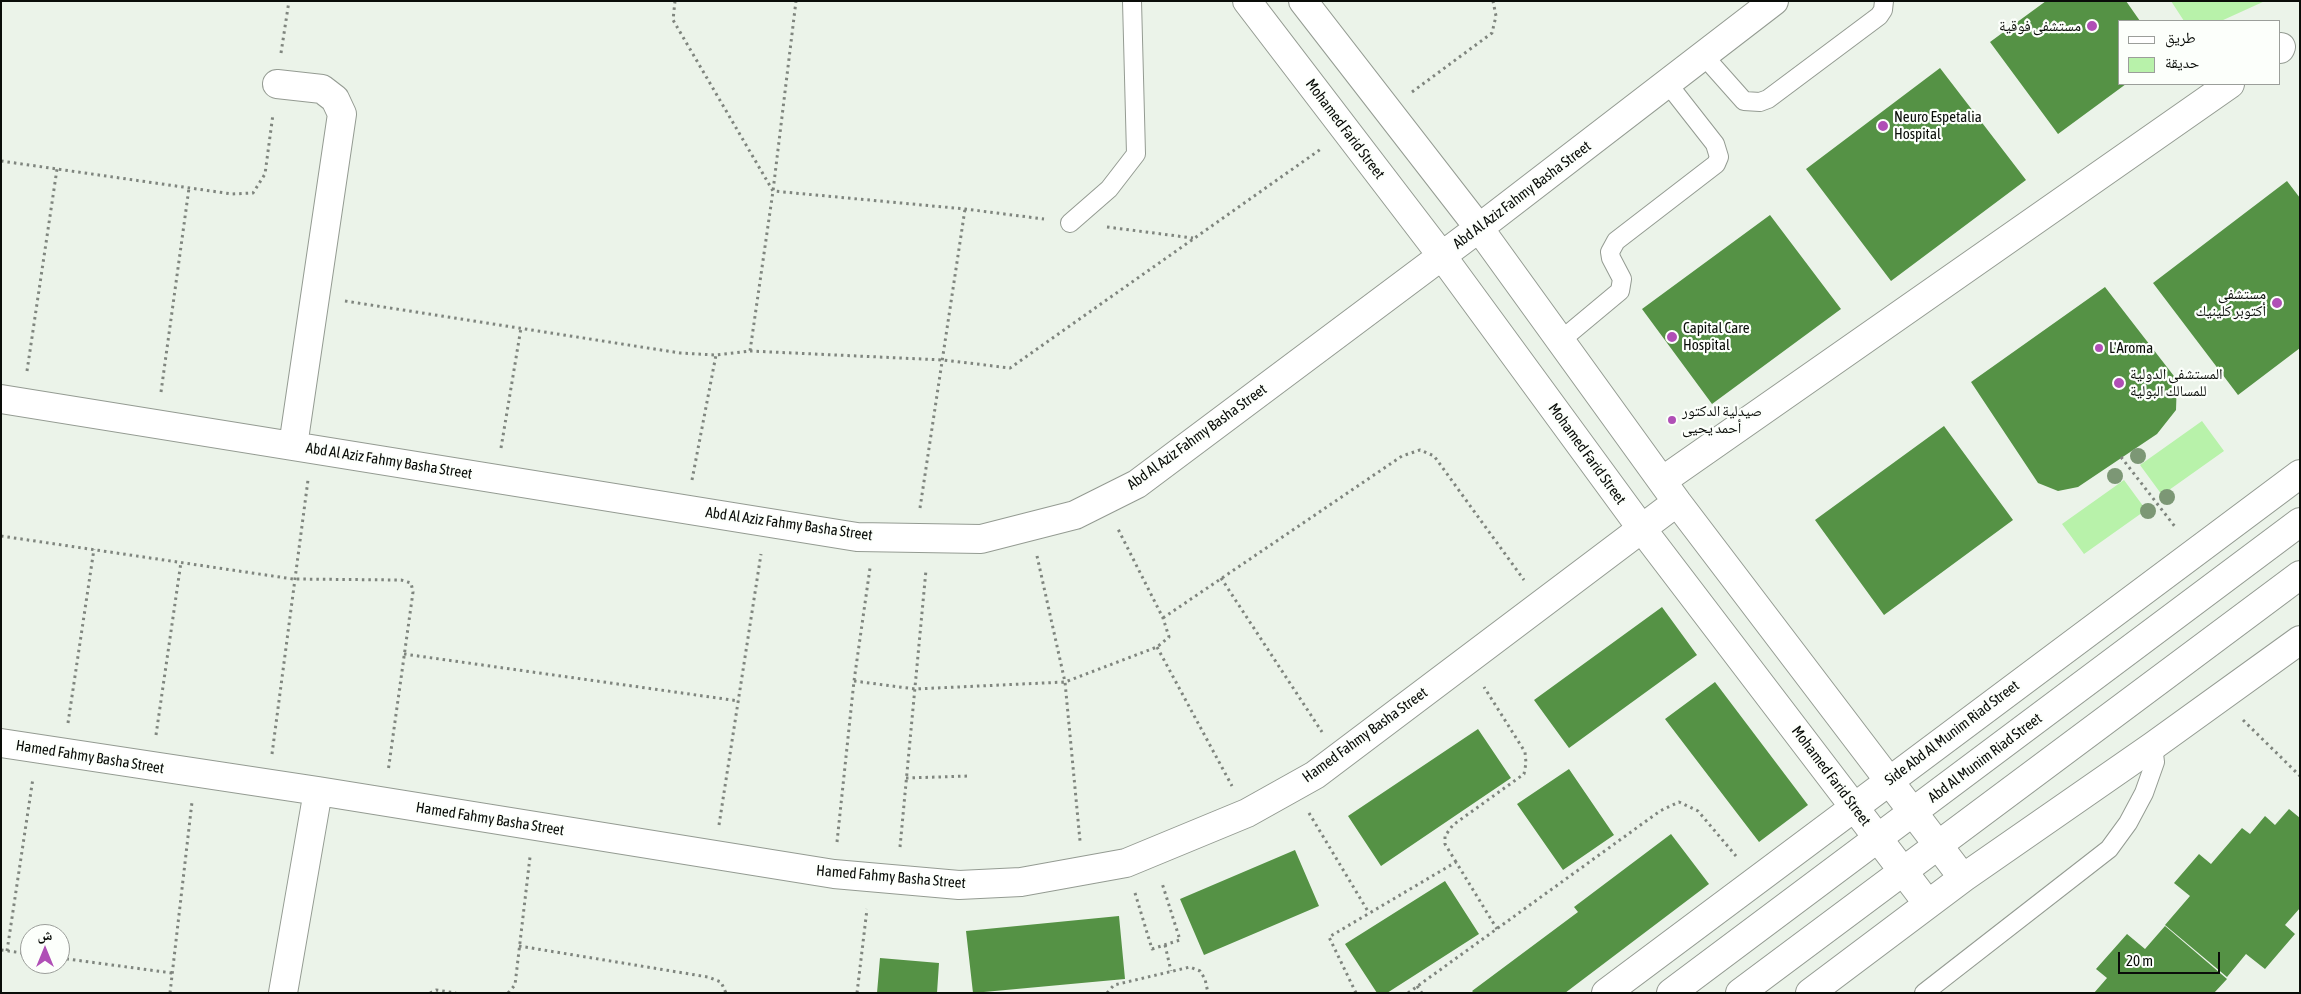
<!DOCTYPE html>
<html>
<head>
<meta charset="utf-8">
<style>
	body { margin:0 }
	#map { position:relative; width:2301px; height:994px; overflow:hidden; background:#ebf3e9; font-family:"Asap Condensed","Noto Naskh Arabic",sans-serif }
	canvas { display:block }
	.frame { position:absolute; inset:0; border:2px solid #0a0d09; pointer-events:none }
	.legend { position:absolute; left:2118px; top:20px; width:162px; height:65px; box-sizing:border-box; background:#fcfffb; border:1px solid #9b9e9a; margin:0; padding:6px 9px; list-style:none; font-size:15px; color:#0a0d09 }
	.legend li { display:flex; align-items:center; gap:10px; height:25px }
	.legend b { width:25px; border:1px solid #9b9e9a }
	.north { position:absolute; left:20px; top:924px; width:50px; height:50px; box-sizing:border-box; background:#fcfffb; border:1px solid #9b9e9a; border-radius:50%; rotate:0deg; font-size:14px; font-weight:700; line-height:20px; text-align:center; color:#0a0d09 }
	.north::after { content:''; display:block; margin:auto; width:18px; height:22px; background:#b04fb6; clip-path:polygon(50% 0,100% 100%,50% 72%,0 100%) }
	.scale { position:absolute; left:2118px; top:952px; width:102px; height:22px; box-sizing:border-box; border:2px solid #0a0d09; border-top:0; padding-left:6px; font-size:15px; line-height:18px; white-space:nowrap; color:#0a0d09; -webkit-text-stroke:4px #fcfffb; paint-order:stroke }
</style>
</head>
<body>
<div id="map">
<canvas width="2301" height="994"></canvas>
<div class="frame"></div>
<ul class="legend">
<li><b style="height:6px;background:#fff"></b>طريق</li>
<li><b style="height:14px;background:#b8f2aa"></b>حديقة</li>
</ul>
<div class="north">ش</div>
<div class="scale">20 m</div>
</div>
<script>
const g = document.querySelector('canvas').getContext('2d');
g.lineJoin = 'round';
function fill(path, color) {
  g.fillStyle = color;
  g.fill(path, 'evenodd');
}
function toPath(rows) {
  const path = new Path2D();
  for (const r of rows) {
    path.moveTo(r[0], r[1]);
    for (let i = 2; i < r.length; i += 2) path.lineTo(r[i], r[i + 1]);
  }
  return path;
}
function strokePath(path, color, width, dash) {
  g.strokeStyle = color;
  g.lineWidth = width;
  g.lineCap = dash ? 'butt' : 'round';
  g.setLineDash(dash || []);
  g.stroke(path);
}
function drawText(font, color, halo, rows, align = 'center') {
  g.font = font + ' "Asap Condensed","Noto Naskh Arabic",sans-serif';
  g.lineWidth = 4.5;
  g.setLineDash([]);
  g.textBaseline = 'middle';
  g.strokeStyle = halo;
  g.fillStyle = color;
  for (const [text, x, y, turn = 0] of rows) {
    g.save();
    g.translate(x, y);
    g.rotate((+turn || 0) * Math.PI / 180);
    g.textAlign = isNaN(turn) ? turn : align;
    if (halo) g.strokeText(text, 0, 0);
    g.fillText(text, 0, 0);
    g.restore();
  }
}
fill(toPath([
	[2171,1,2265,1,2221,21,2184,21],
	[2202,421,2224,451,2162,495,2140,465],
	[2124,480,2146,510,2084,554,2062,524]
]), '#b8f2aa');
fill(toPath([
	[2046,1,2126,1,2140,21,2120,21,2120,84,2126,84,2058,134,1990,42],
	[1940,68,2026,180,1891,281,1806,169],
	[2287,181,2300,198,2300,348,2238,395,2153,283],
	[1770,215,1841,309,1712,404,1642,309],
	[2105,287,2177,380,2176,410,2157,434,2078,487,2058,491,2038,483,1971,382],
	[1944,426,2013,520,1884,615,1815,520],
	[1662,607,1697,655,1569,748,1534,700],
	[1715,682,1808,805,1759,842,1665,719],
	[1478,729,1511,778,1381,866,1348,816],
	[1569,769,1614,835,1563,870,1517,804],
	[2289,809,2300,818,2300,908,2285,925,2295,934,2265,969,2246,954,2227,977,2165,925,2190,896,2174,883,2199,854,2211,864,2242,828,2250,834,2265,816,2275,825],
	[1671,834,1709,884,1565,993,1474,993,1472,991,1578,912,1574,907],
	[1295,850,1319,906,1204,955,1180,899],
	[1445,881,1479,934,1387,993,1377,993,1345,944],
	[1119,916,1125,979,973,993,966,931],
	[2165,926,2227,979,2214,993,2094,993,2107,978,2096,969,2127,934,2145,949],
	[880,958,939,963,937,993,877,993]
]), '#559245');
const lane = toPath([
	[1704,56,1744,101,1760,102,1768,99,1879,16,1883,10,1884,1],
	[1070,223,1109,189,1136,154,1132,1],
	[1560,341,1620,291,1622,279,1611,258,1610,252,1616,241,1716,164,1719,157,1715,144,1668,84],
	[1924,993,2109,849,2128,823,2144,793,2155,762,2153,746]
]);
const street = toPath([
	[1247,1,1442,256,1642,529,1928,904],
	[1303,1,1479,228,1677,502,1963,878],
	[2280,49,2281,47],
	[277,84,322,89,335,99,342,114,293,446],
	[1,399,857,537,981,539,1075,515,1137,484,1479,228,1774,1],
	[1662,481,2230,84],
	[1,743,318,791,834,874,959,885,1021,882,1126,863,1247,813,1315,775,1677,502],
	[283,993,318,791],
	[1606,993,2300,474],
	[1810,993,1963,878,2153,746,2300,640]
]);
const secondary = toPath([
	[1671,993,2300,522],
	[1740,993,2300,575]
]);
strokePath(lane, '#949b92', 20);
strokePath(street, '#949b92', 30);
strokePath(secondary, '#949b92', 30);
strokePath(toPath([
	[675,1,673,20,773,191,965,209,1044,219],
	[281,53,289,1],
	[1412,92,1492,33,1496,16,1493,1],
	[1,161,232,194,253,193,265,174,273,114],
	[1107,227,1193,238],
	[345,301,680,353,716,355,750,351,773,191,796,1],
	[750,351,943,360,1010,368,1321,149],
	[27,371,57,169],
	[161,392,189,188],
	[501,448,521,328],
	[2121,457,2176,528],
	[692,480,716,355],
	[920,508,965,209],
	[1,536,293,579,401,580,411,583,413,592,388,772],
	[1037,556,1065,682,1080,841],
	[1221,578,1322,732],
	[1163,618,1402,456,1420,450,1434,456,1524,580],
	[1157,647,1232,786],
	[404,654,739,701],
	[854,681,915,689,1065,682,1157,647,1169,637,1163,618,1118,529],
	[2243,720,2300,776],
	[68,723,94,549],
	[156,735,181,562],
	[272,754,308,480],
	[906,778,969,776],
	[1309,813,1369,913],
	[719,825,761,554],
	[837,842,854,681,870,568],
	[900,847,926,570],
	[1456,862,1445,844,1445,836,1453,825,1524,774,1526,763,1525,752,1484,687],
	[1135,893,1152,949,1180,940,1162,883],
	[1165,945,1171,971],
	[519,946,708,977,721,982,726,993],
	[1,950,30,954],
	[7,951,33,778],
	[60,958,172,973],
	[1417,986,1422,993],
	[170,993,192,802],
	[430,993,436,990,456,993],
	[508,993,515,985,530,857],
	[857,993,867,909],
	[1107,993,1114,985,1190,967,1200,971,1205,979,1208,993],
	[1356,993,1329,937,1456,862,1497,929],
	[1408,993,1660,811,1679,802,1698,811,1736,856]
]), '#7f857e', 3, [2.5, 4]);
strokePath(lane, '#fff', 18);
strokePath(street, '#fff', 28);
strokePath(secondary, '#fff', 28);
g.fillStyle = '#7c9775';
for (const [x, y] of [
	[2138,456],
	[2115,476],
	[2167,497],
	[2148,511]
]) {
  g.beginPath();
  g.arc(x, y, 8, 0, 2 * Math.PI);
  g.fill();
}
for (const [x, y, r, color] of [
	[2092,26,6,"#b04fb6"],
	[1883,126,6,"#b04fb6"],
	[2277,303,6,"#b04fb6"],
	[1672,337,6,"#b04fb6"],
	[2099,348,5,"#b04fb6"],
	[2119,383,6,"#b04fb6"],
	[1672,420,5,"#b04fb6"]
]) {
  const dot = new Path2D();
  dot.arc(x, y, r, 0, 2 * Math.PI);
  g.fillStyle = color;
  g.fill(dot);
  strokePath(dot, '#fcfffb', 2);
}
drawText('15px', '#0a0d09', '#fcfffb', [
	["مستشفى فوقية",2081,26,"right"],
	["Neuro Espetalia",1894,117],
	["Hospital",1894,134],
	["مستشفى",2266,294,"right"],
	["أكتوبر كلينيك",2266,311,"right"],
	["Capital Care",1683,328],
	["Hospital",1683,345],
	["L'Aroma",2109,348],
	["المستشفى الدولية",2130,374],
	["للمسالك البولية",2130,391],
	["صيدلية الدكتور",1682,411],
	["أحمد يحيى",1682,428]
], 'left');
drawText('15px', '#0a0d09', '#fcfffb', [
	["Mohamed Farid Street",1345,129,53],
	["Abd Al Aziz Fahmy Basha Street",1522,195,-37],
	["Abd Al Aziz Fahmy Basha Street",1197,437,-36],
	["Mohamed Farid Street",1587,454,54],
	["Abd Al Aziz Fahmy Basha Street",389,461,9],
	["Abd Al Aziz Fahmy Basha Street",789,524,8],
	["Side Abd Al Munim Riad Street",1952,733,-37],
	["Hamed Fahmy Basha Street",1365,735,-36],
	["Hamed Fahmy Basha Street",90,757,9],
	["Abd Al Munim Riad Street",1985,758,-37],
	["Mohamed Farid Street",1831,776,53],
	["Hamed Fahmy Basha Street",490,819,9],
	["Hamed Fahmy Basha Street",891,877,5]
]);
</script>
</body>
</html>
